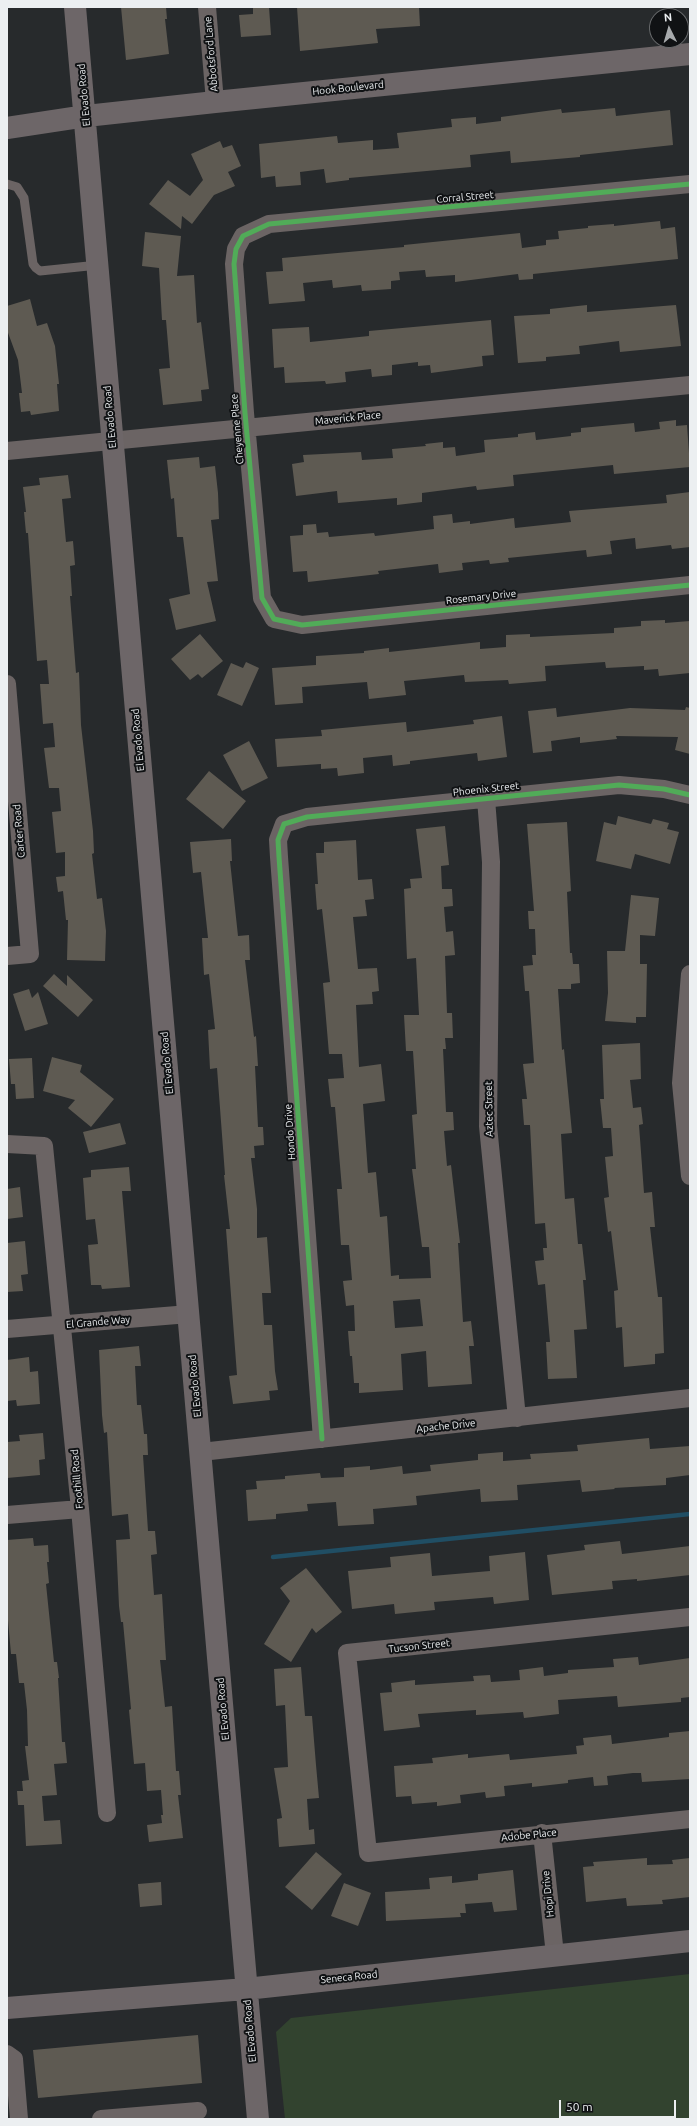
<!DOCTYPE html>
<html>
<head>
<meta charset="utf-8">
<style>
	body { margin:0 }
	#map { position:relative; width:697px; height:2126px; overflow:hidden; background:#272a2c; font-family:Ubuntu,sans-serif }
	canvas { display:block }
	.frame { position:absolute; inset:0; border:8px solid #eceff1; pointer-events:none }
	.north { position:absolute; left:649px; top:8px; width:40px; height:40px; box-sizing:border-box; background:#101214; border:1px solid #686a6c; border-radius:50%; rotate:355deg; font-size:11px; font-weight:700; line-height:16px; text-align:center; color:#eceff1 }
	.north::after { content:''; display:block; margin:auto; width:14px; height:18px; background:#a7aaac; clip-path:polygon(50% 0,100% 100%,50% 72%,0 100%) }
	.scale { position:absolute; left:559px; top:2100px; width:117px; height:18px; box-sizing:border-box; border:2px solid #eceff1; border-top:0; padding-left:5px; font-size:12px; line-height:14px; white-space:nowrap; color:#eceff1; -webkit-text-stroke:3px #101214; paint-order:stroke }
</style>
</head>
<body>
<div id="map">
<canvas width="697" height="2126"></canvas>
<div class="frame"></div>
<div class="north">N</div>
<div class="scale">50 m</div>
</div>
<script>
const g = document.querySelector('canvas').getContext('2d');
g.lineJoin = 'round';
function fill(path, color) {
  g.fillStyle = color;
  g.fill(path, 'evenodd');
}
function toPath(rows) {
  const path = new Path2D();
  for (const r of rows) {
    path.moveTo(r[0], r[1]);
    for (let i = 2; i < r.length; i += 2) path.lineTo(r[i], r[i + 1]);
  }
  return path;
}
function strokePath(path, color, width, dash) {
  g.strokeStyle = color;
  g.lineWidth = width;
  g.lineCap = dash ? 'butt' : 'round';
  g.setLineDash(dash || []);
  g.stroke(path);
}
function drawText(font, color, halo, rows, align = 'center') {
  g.font = font + ' Ubuntu,sans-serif';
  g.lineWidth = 4;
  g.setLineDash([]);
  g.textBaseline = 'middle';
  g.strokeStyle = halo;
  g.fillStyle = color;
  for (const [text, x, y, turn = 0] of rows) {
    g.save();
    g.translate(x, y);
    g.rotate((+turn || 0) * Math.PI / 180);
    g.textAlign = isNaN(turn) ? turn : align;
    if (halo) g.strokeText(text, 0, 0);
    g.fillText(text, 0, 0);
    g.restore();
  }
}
fill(toPath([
	[690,1974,690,2119,285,2119,276,2032,291,2018]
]), '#32432f');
strokePath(toPath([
	[273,1557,690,1514]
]), '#204e64', 4.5);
fill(toPath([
	[121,7,166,7,167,19,165,19,169,54,126,60],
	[253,7,269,7,271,35,241,37,239,15,253,14],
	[297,7,419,7,420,26,376,29,378,43,300,51],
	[615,108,616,116,670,110,673,145,580,155,580,157,511,163,510,151,470,155,471,167,349,178,349,180,326,183,324,169,300,172,301,185,276,187,275,176,261,178,259,144,337,136,338,143,373,140,373,150,399,148,397,133,452,127,451,119,476,117,476,124,501,121,501,117,561,109,562,113],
	[220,141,223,148,232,145,241,166,228,172,235,186,214,195,192,224,182,216,181,229,149,204,168,180,190,196,203,180,191,154],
	[660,221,661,229,675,227,678,259,533,274,533,279,519,280,518,274,455,282,455,275,426,277,425,270,399,272,400,280,391,281,391,289,362,291,361,285,333,288,332,280,303,283,305,301,269,304,266,272,283,271,282,258,404,247,404,245,520,233,522,248,546,245,546,240,559,239,558,231,588,228,588,226,614,224,614,226],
	[145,232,181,236,177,276,194,275,197,323,201,322,209,389,201,390,202,401,163,405,159,369,170,368,166,320,162,320,159,268,142,266],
	[30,299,37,326,47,323,55,346,59,384,57,384,59,411,31,415,30,411,21,412,19,393,22,393,18,360,7,330,7,306],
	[587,305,587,312,676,305,681,346,620,352,619,341,579,346,580,354,546,357,546,361,518,363,514,316,550,314,550,309],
	[491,320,494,355,482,356,483,366,431,373,430,365,418,366,418,362,392,365,392,375,372,377,371,369,345,372,346,382,326,384,325,381,285,383,284,367,274,368,272,329,309,327,310,342,369,336,369,331],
	[676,420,676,426,687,425,690,467,614,474,613,465,513,475,514,486,477,490,476,486,422,493,422,502,397,505,397,498,338,503,337,491,296,496,292,464,304,462,303,455,361,452,362,460,393,458,392,449,426,446,425,444,443,442,443,448,455,447,456,456,485,452,484,440,518,437,518,434,535,432,536,440,571,436,571,433,581,432,581,428,634,423,635,432,660,429,659,422],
	[199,457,200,468,215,466,218,493,219,519,211,520,218,581,207,582,216,621,176,630,169,599,190,594,183,537,177,537,174,498,171,499,167,460],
	[68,475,71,498,62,499,66,542,73,541,75,565,70,566,72,596,70,596,76,673,79,672,81,725,93,831,94,853,92,854,97,899,102,898,106,931,105,961,67,960,68,920,66,920,63,891,58,892,56,877,65,876,65,852,56,853,52,812,61,811,59,788,49,788,44,748,55,747,53,723,43,724,40,684,49,684,47,660,37,661,28,533,26,533,24,512,26,512,23,487,40,485,39,478],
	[690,492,690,547,672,549,671,545,636,549,635,538,610,541,612,554,587,557,586,550,508,558,509,562,490,564,489,560,462,563,463,570,439,573,438,564,378,571,379,574,308,582,307,571,293,572,290,536,303,535,303,525,316,524,317,533,328,532,329,537,374,533,375,536,434,529,433,516,452,514,453,523,470,521,470,524,514,518,515,528,571,522,569,511,667,503,666,495],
	[665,620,665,623,690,621,690,673,659,676,658,669,644,670,644,666,606,668,605,662,545,666,546,681,509,684,508,680,465,682,464,675,404,681,406,695,369,699,367,682,302,687,303,703,275,705,272,668,316,665,316,656,364,653,364,651,389,648,389,652,480,642,480,649,506,647,506,635,530,634,530,637,614,633,614,628,641,626,641,621],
	[200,634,223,661,202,678,198,674,190,680,171,659],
	[246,662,259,668,242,706,217,695,231,663,243,668],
	[686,707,690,708,690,754,675,750,678,737,616,736,617,739,580,743,580,737,551,741,552,751,533,753,528,711,556,708,557,717,630,708,685,710],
	[502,716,507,757,478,761,477,753,410,761,410,764,393,766,392,755,363,758,364,773,338,776,337,768,321,769,321,764,277,767,275,739,322,736,321,730,406,722,407,732,474,724,473,720],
	[249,741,268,778,242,791,223,755],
	[209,771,246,801,223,829,186,799],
	[618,816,651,824,653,819,669,823,667,829,679,832,670,864,635,854,631,869,596,861,604,822,616,825],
	[567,822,571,891,567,892,570,953,572,953,573,964,579,964,580,983,571,984,571,989,558,989,562,1050,564,1049,572,1133,561,1134,565,1199,574,1198,578,1244,582,1244,586,1280,583,1280,587,1329,574,1330,577,1378,548,1379,546,1342,550,1342,545,1284,538,1285,535,1261,544,1260,543,1248,547,1248,545,1223,535,1224,530,1125,524,1125,522,1099,527,1099,523,1064,534,1063,529,991,525,991,523,966,533,965,532,955,536,955,535,929,529,929,528,911,534,911,527,824],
	[445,826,449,865,441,866,442,889,452,889,453,906,444,907,446,932,453,931,455,955,445,956,447,1013,452,1013,453,1038,445,1038,446,1049,443,1049,446,1112,453,1112,454,1130,444,1131,447,1166,451,1165,460,1243,458,1243,463,1322,471,1321,474,1346,469,1346,472,1384,428,1387,426,1351,401,1354,403,1390,359,1393,359,1383,354,1383,352,1356,350,1356,348,1331,355,1331,354,1305,346,1306,343,1281,352,1280,349,1245,341,1245,337,1189,342,1189,335,1107,331,1107,328,1079,344,1078,342,1054,329,1054,323,983,330,982,322,909,317,910,315,884,318,884,316,853,324,853,324,842,356,840,358,880,372,879,374,899,365,900,367,916,353,917,358,969,377,968,379,991,372,992,373,1004,356,1005,359,1067,381,1064,385,1101,363,1104,368,1173,376,1172,380,1217,387,1216,391,1276,399,1275,399,1279,431,1278,429,1247,422,1247,412,1169,416,1169,412,1115,417,1114,413,1051,406,1051,404,1015,419,1015,416,958,407,959,404,889,411,888,410,879,422,878,416,829],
	[420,1299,423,1326,395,1328,393,1301],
	[231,839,232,861,230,861,238,936,249,935,250,960,245,960,254,1037,256,1036,258,1066,255,1066,258,1127,263,1127,264,1145,254,1146,255,1158,251,1158,257,1209,257,1238,267,1237,271,1293,262,1293,264,1325,272,1325,275,1371,278,1390,269,1391,270,1400,233,1404,229,1376,237,1375,226,1229,230,1229,224,1175,225,1175,217,1068,210,1069,208,1030,215,1029,209,974,204,975,202,938,208,938,201,872,193,873,190,842],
	[631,895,659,898,655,936,640,935,640,964,647,964,646,1017,636,1017,636,1023,605,1021,608,993,607,951,625,951],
	[54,974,67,986,67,975,93,1000,78,1017,43,986],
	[29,989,32,998,38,992,48,1024,25,1031,13,994],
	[640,1043,641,1079,630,1080,633,1108,641,1107,643,1124,639,1125,644,1193,652,1192,655,1227,650,1227,658,1297,662,1297,664,1353,655,1354,655,1364,624,1367,622,1327,616,1328,614,1291,618,1290,611,1231,608,1232,604,1198,609,1197,605,1157,613,1156,611,1128,603,1128,600,1099,604,1099,602,1045],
	[52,1057,82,1065,80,1072,114,1099,91,1127,68,1108,75,1100,43,1091],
	[32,1058,34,1098,16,1099,15,1084,11,1084,9,1059],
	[120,1123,126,1144,89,1153,83,1132],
	[129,1167,131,1191,122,1191,130,1287,102,1289,101,1285,91,1285,88,1245,98,1244,95,1219,86,1220,83,1178,91,1177,91,1170],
	[20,1187,23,1217,7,1219,7,1189],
	[25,1241,28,1274,21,1275,23,1291,7,1292,7,1243],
	[139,1346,141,1366,135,1366,137,1405,141,1405,144,1434,147,1434,148,1455,143,1455,148,1531,155,1531,157,1554,151,1555,154,1595,162,1594,166,1660,160,1660,165,1707,172,1706,176,1771,179,1771,181,1795,178,1795,183,1838,149,1842,147,1825,162,1823,161,1815,163,1815,161,1790,147,1791,145,1763,134,1764,129,1710,131,1709,123,1622,121,1622,119,1606,116,1540,130,1539,128,1514,112,1516,107,1432,104,1433,102,1415,99,1350],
	[29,1357,30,1372,38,1371,40,1404,17,1406,16,1400,7,1401,7,1360],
	[43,1433,45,1459,39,1460,40,1475,7,1478,7,1442,20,1441,19,1435],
	[649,1438,650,1449,690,1446,690,1475,666,1478,666,1485,614,1488,615,1489,582,1492,580,1480,517,1485,518,1500,481,1502,480,1489,416,1496,417,1505,373,1509,374,1524,338,1526,336,1502,307,1504,308,1511,276,1514,276,1519,248,1521,246,1490,257,1489,256,1481,285,1479,285,1476,320,1473,321,1478,344,1477,344,1468,370,1466,370,1470,402,1466,403,1474,431,1471,430,1465,478,1460,478,1454,503,1452,503,1461,531,1459,530,1454,578,1451,577,1445],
	[33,1538,34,1546,48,1545,49,1562,47,1562,49,1583,46,1584,54,1662,57,1662,59,1678,58,1678,62,1742,65,1742,67,1763,54,1764,57,1795,42,1796,44,1821,60,1820,62,1844,26,1846,24,1805,18,1805,17,1791,23,1791,22,1781,29,1780,25,1746,28,1746,27,1710,24,1683,19,1683,16,1654,11,1654,7,1609,7,1540],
	[620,1541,622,1554,690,1546,690,1575,637,1581,637,1579,612,1581,613,1589,552,1595,547,1555,585,1550,584,1545],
	[525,1552,529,1600,494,1604,493,1597,434,1602,435,1610,395,1614,394,1604,352,1609,348,1571,391,1567,390,1557,430,1553,432,1576,490,1571,489,1556],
	[306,1568,342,1612,316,1633,312,1628,291,1662,264,1644,290,1601,280,1588],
	[638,1657,639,1665,690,1658,690,1697,681,1698,681,1702,618,1707,617,1696,558,1700,559,1714,524,1718,523,1712,476,1715,476,1710,418,1714,420,1727,384,1731,380,1693,392,1692,391,1683,415,1680,415,1685,474,1681,473,1676,490,1675,491,1682,520,1680,519,1670,543,1667,544,1676,568,1673,568,1670,614,1667,613,1659],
	[301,1667,305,1716,312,1716,316,1765,319,1798,307,1799,309,1830,314,1829,315,1844,279,1847,277,1819,282,1818,274,1768,288,1767,285,1705,276,1706,274,1669],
	[690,1731,690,1779,642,1782,641,1773,633,1773,607,1776,608,1785,594,1786,593,1777,568,1780,568,1783,532,1787,532,1783,504,1786,505,1796,486,1798,485,1792,460,1795,461,1803,437,1806,437,1802,412,1804,411,1796,396,1797,394,1766,433,1763,432,1758,468,1754,468,1758,509,1754,510,1760,577,1754,576,1746,584,1745,583,1738,611,1735,612,1744,669,1737,669,1733],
	[316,1852,342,1874,312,1910,285,1887],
	[647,1858,647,1865,673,1864,672,1860,690,1858,690,1897,662,1900,663,1904,627,1906,626,1898,586,1902,583,1867,594,1866,593,1862],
	[513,1870,517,1910,494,1912,492,1902,465,1904,466,1913,460,1913,461,1917,386,1921,385,1892,430,1889,429,1878,452,1876,452,1883,478,1880,478,1874],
	[161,1882,162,1905,140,1907,138,1884],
	[344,1883,371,1893,358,1926,331,1916],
	[198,2035,202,2083,38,2098,33,2050]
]), '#5e5a52');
strokePath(toPath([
	[7,184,17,187,24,198,33,264,36,268,40,271,98,265]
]), '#6b6464', 9);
strokePath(toPath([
	[207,7,215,102],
	[690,184,269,224,243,236,236,249,234,264,245,413,262,598,274,619,302,625,690,585],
	[7,451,690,385],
	[7,684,30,954,7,956],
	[486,799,491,862,488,1126,517,1418],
	[690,974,681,1083,690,1176],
	[7,1144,44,1146,80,1509,107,1813],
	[7,1329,189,1314],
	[322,1439,279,857,278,840,284,824,307,817,619,785,664,789,690,795],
	[201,1452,690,1398],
	[7,1515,80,1509],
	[690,1617,347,1653,368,1853,690,1819],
	[542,1833,555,1955],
	[7,2054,14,2059,19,2119],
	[101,2119,198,2111]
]), '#6b6464', 18);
strokePath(toPath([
	[75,7,258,2119],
	[7,128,86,116,215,102,690,54],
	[7,2008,246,1989,690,1941]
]), '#6d6668', 22);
strokePath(toPath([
	[690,184,269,224,243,236,236,249,234,264,245,413,262,598,274,619,302,625,690,585],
	[322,1439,279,857,278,840,284,824,307,817,619,785,664,789,690,795]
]), '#51ab58', 5);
drawText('10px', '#eceff1', '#101214', [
	["Abbotsford Lane",211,54,-95],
	["Hook Boulevard",348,88,-6],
	["El Evado Road",84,95,-95],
	["Corral Street",465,197,-5],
	["El Evado Road",110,417,-95],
	["Maverick Place",348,418,-6],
	["Cheyenne Place",237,429,-95],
	["Rosemary Drive",481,597,-6],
	["El Evado Road",138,740,-95],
	["Phoenix Street",486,789,-6],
	["Carter Road",19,831,-95],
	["El Evado Road",167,1063,-95],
	["Aztec Street",489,1109,-91],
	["Hondo Drive",290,1132,-94],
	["El Grande Way",98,1322,-5],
	["El Evado Road",195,1386,-95],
	["Apache Drive",446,1426,-6],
	["Foothill Road",77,1479,-95],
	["Tucson Street",419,1646,-6],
	["El Evado Road",223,1709,-95],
	["Adobe Place",529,1835,-6],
	["Hopi Drive",548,1894,-96],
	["Seneca Road",349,1977,-6],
	["El Evado Road",250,2031,-95]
]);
</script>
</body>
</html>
